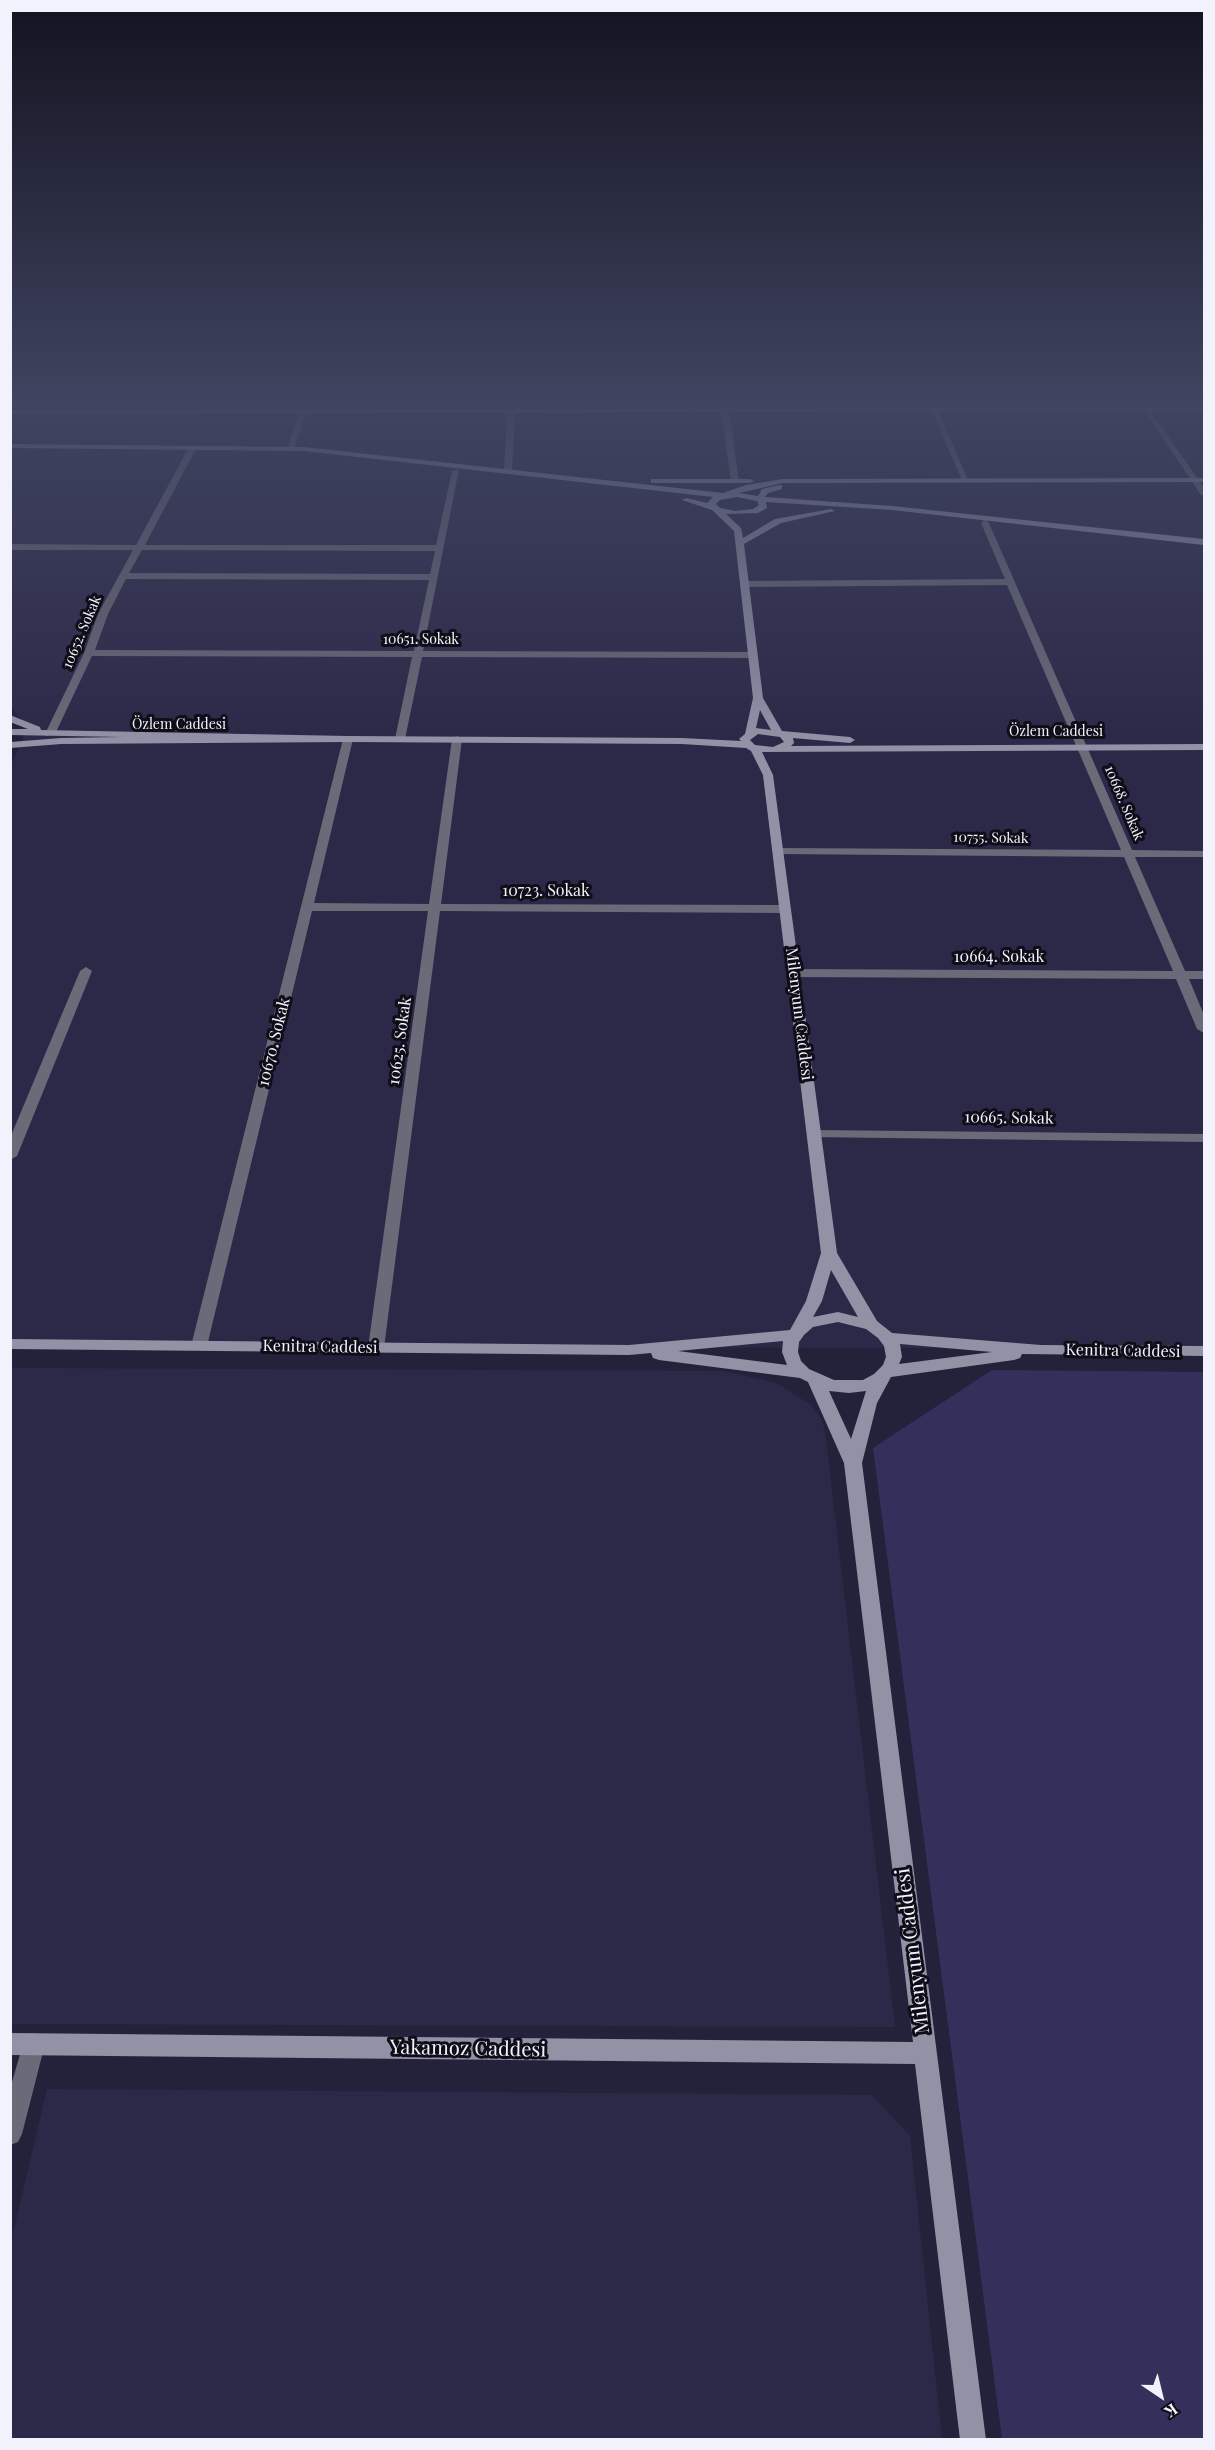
<!DOCTYPE html>
<html>
<head>
<meta charset="utf-8">
<style>
	body { margin:0 }
	#map { position:relative; width:1215px; height:2450px; overflow:hidden; background:#24223a; font-family:"Playfair Display",serif }
	canvas { display:block }
	.frame { position:absolute; inset:0; border:12px solid #f2f2fc; pointer-events:none }
	.north { position:absolute; left:1131px; top:2366px; width:60px; height:60px; -webkit-text-stroke:4px #0e0d18; paint-order:stroke; rotate:145deg; font-size:16px; font-weight:700; line-height:24px; text-align:center; color:#f2f2fc }
	.north::after { content:''; display:block; margin:auto; width:21px; height:27px; background:#f2f2fc; clip-path:polygon(50% 0,100% 100%,50% 72%,0 100%) }
</style>
</head>
<body>
<div id="map">
<canvas width="1215" height="2450"></canvas>
<div class="frame"></div>
<div class="north">K</div>
</div>
<script>
const g = document.querySelector('canvas').getContext('2d');
g.lineJoin = 'round';
function fill(path, color) {
  g.fillStyle = color;
  g.fill(path, 'evenodd');
}
function toPath(rows) {
  const path = new Path2D();
  for (const r of rows) {
    path.moveTo(r[0], r[1]);
    for (let i = 2; i < r.length; i += 2) path.lineTo(r[i], r[i + 1]);
  }
  return path;
}
function drawText(font, color, halo, rows, align = 'center') {
  g.font = font + ' "Playfair Display",serif';
  g.lineWidth = 6;
  g.setLineDash([]);
  g.textBaseline = 'middle';
  g.strokeStyle = halo;
  g.fillStyle = color;
  for (const [text, x, y, turn = 0] of rows) {
    g.save();
    g.translate(x, y);
    g.rotate((+turn || 0) * Math.PI / 180);
    g.textAlign = isNaN(turn) ? turn : align;
    if (halo) g.strokeText(text, 0, 0);
    g.fillText(text, 0, 0);
    g.restore();
  }
}
fill(toPath([
	[1204,399,1204,1349,11,1345,10,766,21,745,24,734,22,721,10,705,10,400],
	[11,1368,724,1371,777,1383,811,1405,821,1418,825,1431,895,2027,11,2024],
	[47,2089,872,2095,910,2136,942,2439,11,2439,11,2242]
]), '#2c2948');
fill(toPath([
	[992,1370,1204,1372,1204,2439,1002,2439,873,1448]
]), '#352f5c');
fill(toPath([
	[930,407,937,409,969,482,962,480,930,407],
	[1142,407,1148,407,1204,488,1204,495,1201,495,1142,407],
	[511,408,515,410,512,471,508,473,504,471,507,410,511,408],
	[725,408,729,410,739,481,735,483,731,481,721,410,725,408],
	[300,409,307,411,294,448,287,450,300,409],
	[193,445,197,447,145,545,436,545,452,471,459,469,423,651,753,652,758,655,753,658,422,657,405,739,400,742,395,739,412,657,92,656,55,734,46,736,45,734,84,653,98,614,133,550,10,550,10,544,136,545,189,447,193,445],
	[142,550,435,551,430,574,129,573,142,550],
	[126,579,429,580,414,651,95,650,108,614,126,579],
	[985,520,989,523,1132,850,1204,851,1204,857,1135,857,1185,971,1204,971,1204,979,1189,979,1204,1015,1204,1033,1197,1029,1176,979,793,977,787,973,793,969,1173,971,1124,857,778,854,772,851,778,848,1121,850,1007,585,744,587,740,584,744,581,1005,579,981,523,985,520],
	[457,736,462,739,441,904,785,905,791,909,785,913,440,911,384,1348,382,1352,376,1353,370,1352,368,1348,428,911,312,911,207,1346,205,1350,193,1350,191,1346,343,739,348,736,353,739,314,903,429,904,452,739,457,736],
	[86,967,92,971,17,1156,10,1160,10,1138,80,971,86,967],
	[814,1130,1204,1134,1204,1142,809,1137,807,1134,814,1130],
	[34,2033,42,2036,45,2044,22,2134,18,2142,10,2145,10,2089,23,2044,26,2036,34,2033]
]), '#6b6a78');
fill(toPath([
	[1204,407,1204,411,10,414,10,410,1204,407],
	[10,444,304,447,723,493,746,485,783,479,1204,478,1204,482,783,483,739,493,758,496,762,489,779,485,782,485,782,489,768,493,765,497,892,506,1204,539,1204,545,892,510,766,502,767,508,758,513,726,514,741,528,743,538,775,519,831,509,835,511,781,523,744,544,763,698,782,731,850,737,855,740,850,743,793,738,794,743,791,746,1204,744,1204,750,762,752,773,775,837,1253,877,1321,892,1333,1041,1345,1204,1346,1204,1356,1022,1354,1020,1358,1014,1360,891,1377,877,1403,862,1463,986,2440,960,2440,915,2064,10,2055,10,2033,913,2042,844,1463,808,1382,800,1378,659,1360,653,1358,651,1353,629,1355,10,1349,10,1339,629,1345,790,1330,806,1301,821,1253,763,775,751,751,746,748,682,744,348,742,61,744,10,748,10,742,61,738,123,737,10,735,10,729,28,729,10,722,10,715,40,727,41,730,348,736,682,738,741,741,739,739,745,734,753,698,734,531,712,510,682,500,686,498,707,503,713,497,304,451,10,448,10,444],
	[737,497,757,501,759,505,753,509,735,511,720,508,716,504,720,500,737,497],
	[760,710,771,730,756,728,760,710],
	[758,734,780,737,784,742,773,747,755,745,750,740,758,734],
	[831,1270,858,1317,838,1312,813,1317,822,1301,831,1270],
	[838,1322,866,1329,878,1338,884,1346,886,1357,883,1365,874,1374,863,1380,834,1380,809,1369,801,1361,798,1352,799,1342,804,1335,813,1327,838,1322],
	[783,1341,782,1352,787,1365,678,1351,783,1341],
	[900,1344,992,1352,899,1364,902,1357,900,1344],
	[829,1391,849,1393,866,1391,851,1439,829,1391],
	[654,479,750,479,754,481,750,483,651,483,651,479,654,479]
]), '#9292a7');
const sky = g.createLinearGradient(0, 0, 0, 742);
sky.addColorStop(0, '#141320');
sky.addColorStop(0.54, '#3f4460');
sky.addColorStop(1, '#3f446000');
g.fillStyle = sky;
g.fillRect(0, 0, 1215, 742);
drawText('14px', '#f2f2fc', '#0e0d18', [
	["10652. Sokak",82,632,-67],
	["10651. Sokak",421,640],
	["Özlem Caddesi",179,725],
	["Özlem Caddesi",1056,732],
	["10668. Sokak",1124,803,67],
	["10755. Sokak",991,838,1]
]);
drawText('16px', '#f2f2fc', '#0e0d18', [
	["10723. Sokak",546,891],
	["10664. Sokak",999,957],
	["Milenyum Caddesi",799,1014,83],
	["10625. Sokak",400,1041,-82],
	["10670. Sokak",274,1042,-76],
	["10665. Sokak",1009,1118,1],
	["Kenitra Caddesi",320,1347,1],
	["Kenitra Caddesi",1123,1351,1]
]);
drawText('20px', '#f2f2fc', '#0e0d18', [
	["Milenyum Caddesi",913,1951,-97],
	["Yakamoz Caddesi",468,2049,1]
]);
</script>
</body>
</html>
